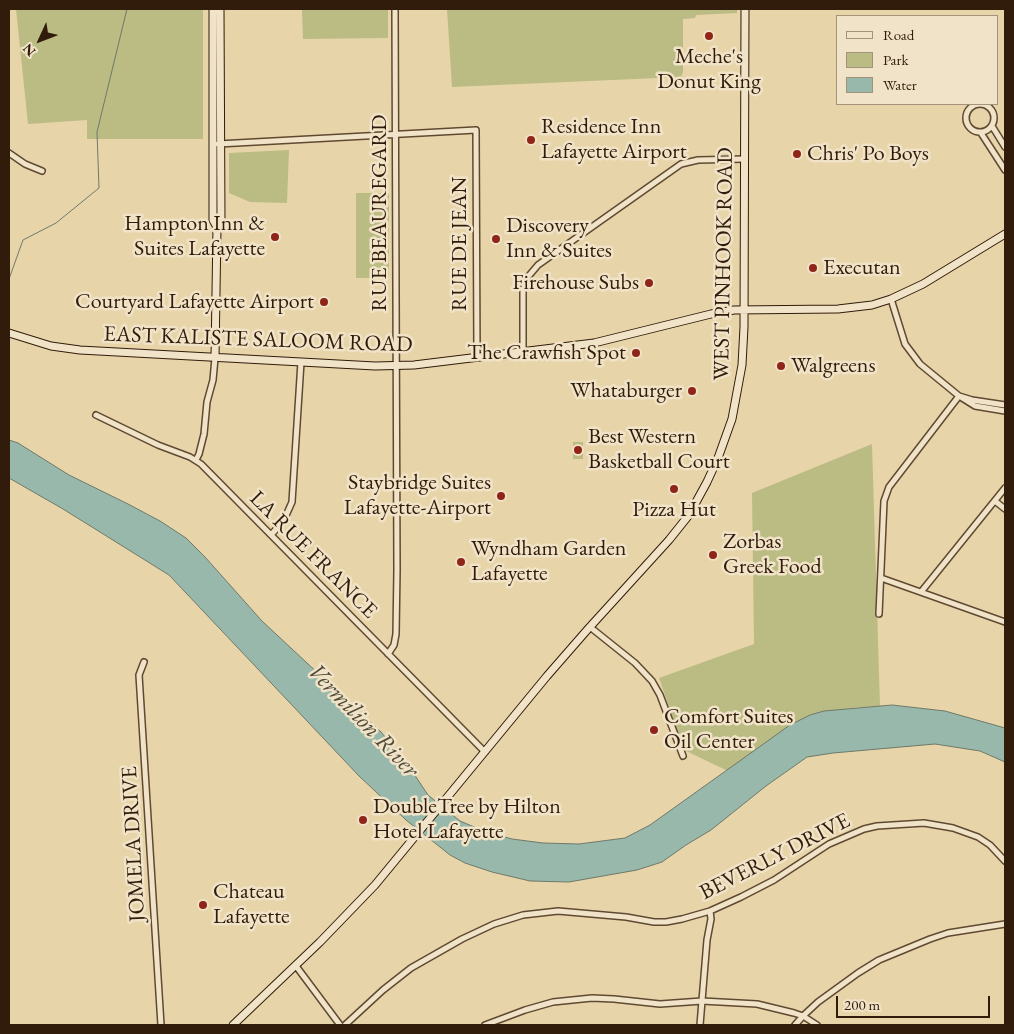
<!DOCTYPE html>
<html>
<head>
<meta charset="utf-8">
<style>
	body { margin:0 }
	#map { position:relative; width:1014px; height:1034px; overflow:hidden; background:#e8d4a9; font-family:"EB Garamond",serif }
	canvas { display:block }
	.frame { position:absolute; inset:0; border:10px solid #311b0a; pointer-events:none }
	.legend { position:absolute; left:836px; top:15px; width:162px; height:90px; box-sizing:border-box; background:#f0e3c7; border:1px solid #a4937b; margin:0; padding:6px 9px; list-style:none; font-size:15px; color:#311b0a }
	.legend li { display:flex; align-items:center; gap:10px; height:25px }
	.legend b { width:25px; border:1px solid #a4937b }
	.north { position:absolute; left:15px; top:15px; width:50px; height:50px; -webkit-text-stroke:4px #f0e3c7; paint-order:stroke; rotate:227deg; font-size:14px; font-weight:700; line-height:20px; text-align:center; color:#311b0a }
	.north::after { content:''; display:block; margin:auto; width:18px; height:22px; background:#311b0a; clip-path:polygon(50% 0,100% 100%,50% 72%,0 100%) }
	.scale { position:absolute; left:836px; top:996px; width:154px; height:22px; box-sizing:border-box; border:2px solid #311b0a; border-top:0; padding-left:6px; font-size:15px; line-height:18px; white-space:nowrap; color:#311b0a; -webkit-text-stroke:4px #f0e3c7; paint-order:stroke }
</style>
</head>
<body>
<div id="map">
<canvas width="1014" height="1034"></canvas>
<div class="frame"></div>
<ul class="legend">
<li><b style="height:6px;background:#f0e3c7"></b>Road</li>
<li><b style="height:14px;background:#bbbb84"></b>Park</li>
<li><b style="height:14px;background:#97b8aa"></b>Water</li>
</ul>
<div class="north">N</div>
<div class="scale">200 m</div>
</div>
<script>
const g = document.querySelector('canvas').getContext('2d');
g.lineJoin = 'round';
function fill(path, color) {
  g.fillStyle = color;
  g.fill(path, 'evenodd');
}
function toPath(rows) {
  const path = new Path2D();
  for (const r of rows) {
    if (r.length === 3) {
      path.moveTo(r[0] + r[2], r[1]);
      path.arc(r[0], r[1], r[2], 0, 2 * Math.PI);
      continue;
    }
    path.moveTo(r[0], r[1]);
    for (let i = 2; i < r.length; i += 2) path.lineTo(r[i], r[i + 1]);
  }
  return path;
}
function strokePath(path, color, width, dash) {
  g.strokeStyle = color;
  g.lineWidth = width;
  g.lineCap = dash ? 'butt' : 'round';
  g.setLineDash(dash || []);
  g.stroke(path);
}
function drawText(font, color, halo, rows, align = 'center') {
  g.font = font + ' "EB Garamond",serif';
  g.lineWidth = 5;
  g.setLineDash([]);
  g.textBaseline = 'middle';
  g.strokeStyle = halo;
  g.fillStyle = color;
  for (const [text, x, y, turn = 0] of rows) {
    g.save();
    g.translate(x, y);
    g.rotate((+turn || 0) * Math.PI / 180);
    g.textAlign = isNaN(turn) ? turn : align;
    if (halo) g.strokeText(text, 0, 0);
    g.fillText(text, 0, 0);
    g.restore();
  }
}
fill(toPath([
	[16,9,203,9,203,139,87,139,87,120,28,124],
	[302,9,388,9,388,38,303,39],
	[447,9,737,9,737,13,696,15,695,18,683,19,683,72,681,77,452,87],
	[289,150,287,203,250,202,229,193,229,153],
	[356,193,389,193,389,278,356,278],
	[573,442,583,442,583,459,573,459],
	[872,444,880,706,851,708,790,726,728,771,684,750,659,678,754,644,752,493]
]), '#bbbb84');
const water = toPath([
	[9,440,18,443,69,475,128,504,160,521,186,538,205,557,262,621,381,732,408,765,428,795,460,821,486,832,512,839,543,843,579,844,625,838,650,825,790,725,810,715,824,711,892,705,945,711,1005,728,1005,762,980,751,935,744,833,753,807,757,766,786,711,830,686,845,662,862,637,870,569,882,530,881,492,872,465,863,450,855,406,820,359,776,169,575,63,509,9,478,9,440]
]);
fill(water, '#97b8aa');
strokePath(water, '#6e796a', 1);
strokePath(toPath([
	[9,279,23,240,56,223,99,188,97,132,127,9]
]), '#6e796a', 1);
const street = toPath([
	[980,118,14],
	[992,126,1005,147],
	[981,133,1005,170],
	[218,144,476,130,477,357],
	[9,153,25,164,42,171],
	[891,299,905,344,920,364,959,396,972,400,1005,405],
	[523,352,523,290,527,278,538,265,681,164,698,160,744,159],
	[96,415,158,445,190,457,201,464,485,752],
	[196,460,199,454,204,434,207,402,213,380,215,358],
	[995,501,1005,509],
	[271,535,284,520,292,502,301,362],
	[881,578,1005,622],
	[921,592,1005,488],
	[879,614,884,501,889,487,959,396,975,406,1005,411],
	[590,627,635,663,652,681,660,695,683,756],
	[388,654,394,645,396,634,397,570,395,9],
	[144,662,139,675,161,1025],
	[296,966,340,1025],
	[345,1025,383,990,411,968,462,939,494,924,523,915,558,911,626,917,654,922,666,922,682,919,710,911,741,897,774,880,829,844,864,829,877,826,924,823,953,828,978,837,990,845,1005,861],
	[485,1025,525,1010,553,1002,592,998,614,999,660,1004,702,1001,757,1004,794,1013,803,1016,817,1025],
	[700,1025,707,940,711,919,710,911],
	[795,1025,803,1016,818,1002,858,973,879,960,930,939,948,933,1005,924]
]);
const secondary = toPath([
	[213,9,213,220,217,227,215,358],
	[217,227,221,220,220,9],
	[9,333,51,346,80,350,375,366,414,365,594,343,711,314,734,310,838,309,872,305,891,299,923,284,1005,234],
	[233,1025,320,942,375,885,547,676,588,629,669,540,689,515,707,482,718,458,732,419,742,365,744,327,745,9]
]);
strokePath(street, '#5f4932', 8);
strokePath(secondary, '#311b0a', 9);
strokePath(street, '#f0e3c7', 5);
strokePath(secondary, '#f0e3c7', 7);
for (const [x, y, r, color] of [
	[709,36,5,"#8f2418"],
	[531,140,5,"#8f2418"],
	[797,154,5,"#8f2418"],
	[275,237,5,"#8f2418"],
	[496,239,5,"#8f2418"],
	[813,268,5,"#8f2418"],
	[649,283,5,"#8f2418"],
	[324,302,5,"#8f2418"],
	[636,353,5,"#8f2418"],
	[781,366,5,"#8f2418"],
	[692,391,5,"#8f2418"],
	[578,450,5,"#8f2418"],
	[674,489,5,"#8f2418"],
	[501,496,5,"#8f2418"],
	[713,555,5,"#8f2418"],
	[461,562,5,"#8f2418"],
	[654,730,5,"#8f2418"],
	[363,820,5,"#8f2418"],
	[203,905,5,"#8f2418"]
]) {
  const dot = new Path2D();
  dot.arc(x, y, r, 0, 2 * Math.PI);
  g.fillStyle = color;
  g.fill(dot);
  strokePath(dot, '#f0e3c7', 2);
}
drawText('22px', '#311b0a', '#f0e3c7', [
	["Meche's",709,57,"center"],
	["Donut King",709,82,"center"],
	["Residence Inn",541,127],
	["Lafayette Airport",541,152],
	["Chris' Po Boys",807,154],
	["Hampton Inn &",265,224,"right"],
	["Suites Lafayette",265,249,"right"],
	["Discovery",506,226],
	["Inn & Suites",506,251],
	["Executan",823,268],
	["Firehouse Subs",639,283,"right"],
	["Courtyard Lafayette Airport",314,302,"right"],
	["The Crawfish Spot",626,353,"right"],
	["Walgreens",791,366],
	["Whataburger",682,391,"right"],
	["Best Western",588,437],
	["Basketball Court",588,462],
	["Staybridge Suites",491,483,"right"],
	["Lafayette-Airport",491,508,"right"],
	["Pizza Hut",674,510,"center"],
	["Zorbas",723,542],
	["Greek Food",723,567],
	["Wyndham Garden",471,549],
	["Lafayette",471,574],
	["Comfort Suites",664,717],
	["Oil Center",664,742],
	["DoubleTree by Hilton",373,807],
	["Hotel Lafayette",373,832],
	["Chateau",213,892],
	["Lafayette",213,917]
], 'left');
drawText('22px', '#311b0a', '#f0e3c7', [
	["RUE BEAUREGARD",380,213,-90],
	["RUE DE JEAN",460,244,-90],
	["WEST PINHOOK ROAD",724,264,-89],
	["EAST KALISTE SALOOM ROAD",258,340,2],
	["LA RUE FRANCE",313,555,45],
	["JOMELA DRIVE",134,844,-93],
	["BEVERLY DRIVE",775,857,-27]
]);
drawText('italic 24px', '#504a3a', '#f0e3c7', [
	["Vermilion River",363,721,46]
]);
</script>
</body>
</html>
